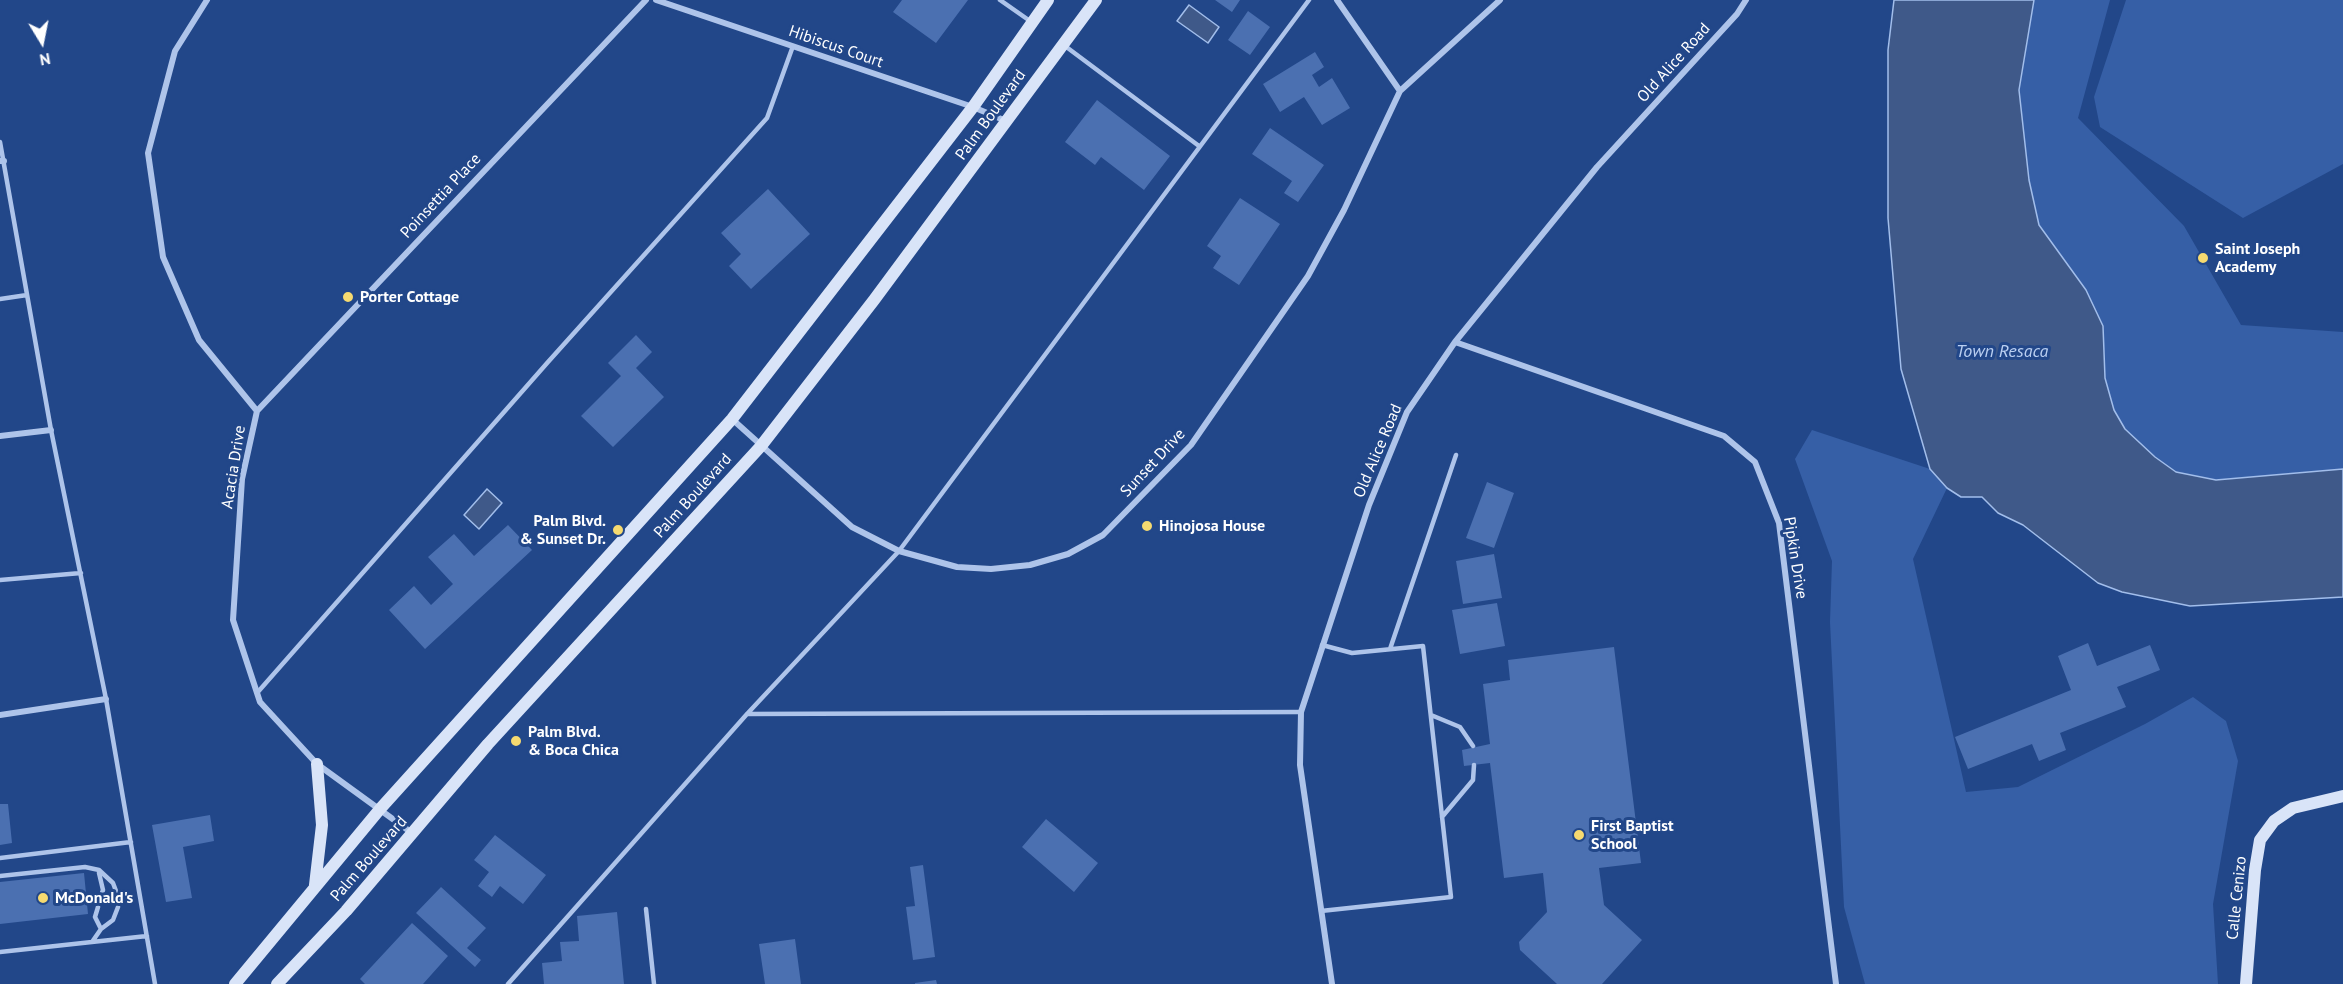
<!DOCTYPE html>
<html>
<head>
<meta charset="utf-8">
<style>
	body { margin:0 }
	#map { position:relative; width:2343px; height:984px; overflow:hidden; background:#224789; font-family:"PT Sans",sans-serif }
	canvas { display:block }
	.north { position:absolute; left:12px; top:12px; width:60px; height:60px; -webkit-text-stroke:4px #224789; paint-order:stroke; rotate:170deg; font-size:16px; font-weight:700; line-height:24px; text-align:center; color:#fff }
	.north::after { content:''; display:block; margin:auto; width:21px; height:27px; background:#fff; clip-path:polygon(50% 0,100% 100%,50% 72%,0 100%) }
</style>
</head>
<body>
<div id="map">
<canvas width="2343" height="984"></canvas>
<div class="north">N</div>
</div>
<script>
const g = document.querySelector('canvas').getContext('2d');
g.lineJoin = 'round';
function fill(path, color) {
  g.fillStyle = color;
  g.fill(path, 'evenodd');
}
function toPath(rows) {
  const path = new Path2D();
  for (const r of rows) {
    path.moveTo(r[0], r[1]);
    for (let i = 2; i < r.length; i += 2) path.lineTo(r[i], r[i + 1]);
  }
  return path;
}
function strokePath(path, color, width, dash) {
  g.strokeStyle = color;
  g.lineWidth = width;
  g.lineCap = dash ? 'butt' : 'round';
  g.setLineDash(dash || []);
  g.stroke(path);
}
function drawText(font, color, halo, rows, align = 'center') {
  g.font = font + ' "PT Sans",sans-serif';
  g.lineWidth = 6;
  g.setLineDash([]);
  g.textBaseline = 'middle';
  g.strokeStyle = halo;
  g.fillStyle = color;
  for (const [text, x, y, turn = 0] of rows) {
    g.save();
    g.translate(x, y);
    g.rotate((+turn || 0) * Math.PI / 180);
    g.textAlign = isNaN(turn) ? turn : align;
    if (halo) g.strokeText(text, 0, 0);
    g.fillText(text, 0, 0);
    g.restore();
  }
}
fill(toPath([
	[2034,0,2110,0,2078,118,2184,226,2241,325,2343,332,2343,469,2216,480,2176,472,2155,457,2125,429,2114,410,2105,378,2103,326,2086,290,2039,225,2029,180,2019,90],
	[2126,0,2343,0,2343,164,2243,218,2100,127,2094,97],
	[1812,430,1930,469,1947,488,1913,559,1966,792,2018,787,2145,724,2193,697,2226,721,2238,761,2213,904,2218,984,1865,984,1844,907,1830,622,1832,561,1795,459]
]), '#365fa6');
const water = toPath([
	[1894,0,2034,0,2019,90,2029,180,2039,225,2086,290,2103,326,2105,378,2114,410,2125,429,2155,457,2176,472,2216,480,2343,469,2343,597,2190,606,2122,592,2098,583,2023,525,1998,513,1982,497,1961,497,1947,488,1930,469,1901,369,1888,218,1888,50,1894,0],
	[1189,5,1219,27,1208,43,1177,21,1189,5],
	[487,489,502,503,479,529,464,515,487,489]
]);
fill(water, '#3f5989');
strokePath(water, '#a2beeb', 1.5);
fill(toPath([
	[902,0,968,0,936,43,893,12],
	[1215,0,1240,0,1232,12],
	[1248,11,1270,27,1250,55,1228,40],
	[1315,52,1324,67,1312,75,1319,87,1332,78,1350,108,1322,125,1304,97,1280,112,1263,84],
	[1097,100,1170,156,1144,190,1101,157,1095,165,1065,142],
	[1270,128,1324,165,1298,202,1284,193,1292,181,1252,154],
	[768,189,810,234,751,289,729,266,741,254,721,233],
	[1240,198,1280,224,1239,285,1213,268,1221,256,1207,246],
	[636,335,652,352,636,368,664,397,613,447,581,416,621,376,608,363],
	[1487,482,1514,493,1494,548,1466,538],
	[508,525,532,550,425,649,389,610,414,586,431,605,453,584,428,557,454,534,474,556],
	[1494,554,1502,598,1463,604,1456,561],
	[1497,603,1505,646,1460,654,1452,610],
	[2088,643,2097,666,2150,645,2160,670,2117,687,2126,707,2060,733,2066,750,2039,761,2032,744,1968,769,1955,737,2071,690,2058,656],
	[1614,647,1641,863,1599,868,1604,905,1642,940,1602,984,1557,984,1520,950,1519,942,1547,912,1543,873,1504,878,1490,763,1464,766,1462,750,1490,744,1483,684,1510,680,1508,660],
	[0,804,8,804,12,843,0,845],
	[210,815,214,841,183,847,192,898,166,902,152,825],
	[1046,819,1098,863,1074,892,1022,847],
	[495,835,546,875,523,904,500,886,492,897,478,886,489,872,474,860],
	[923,865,935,957,913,960,906,907,915,906,910,867],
	[84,873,88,914,0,924,0,882],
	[441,887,486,928,467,948,481,960,475,967,416,913],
	[617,912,624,984,544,984,542,963,562,961,560,942,579,941,577,916],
	[412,923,448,956,423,984,365,984,360,979],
	[795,939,801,984,765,984,759,944],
	[936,980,937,984,915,984,915,983]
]), '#4b70b1');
strokePath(toPath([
	[1000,0,1030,21],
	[1065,46,1199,146],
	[0,142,51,430,106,699,155,984],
	[0,299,27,295],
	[0,580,81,573],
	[1390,649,1456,455],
	[257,693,548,362,767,118,793,46],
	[747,714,1301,712],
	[1431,715,1460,727,1473,746],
	[1442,817,1473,780,1474,765],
	[0,858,131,842],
	[99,873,103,890,100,899],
	[0,876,85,867,99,870,113,883,119,899],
	[98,907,95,917,101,929],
	[646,909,654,984],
	[1321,911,1451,897,1423,646,1352,653,1322,645],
	[92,942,101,929,113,920,118,907],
	[0,952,147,936],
	[508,984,747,714,899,551,1309,0]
]), '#aec4ea', 4.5);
strokePath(toPath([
	[207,0,175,51,148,153,163,257,199,340,257,411,242,479,233,620,260,702,317,764,412,833],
	[656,0,973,107,1006,121],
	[1337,0,1400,91],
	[0,161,4,161],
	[1455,342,1724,436,1755,462,1779,523,1836,984],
	[257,411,646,0],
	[732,419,852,527,899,551,957,567,991,569,1030,565,1068,554,1103,535,1191,445,1308,276,1344,210,1400,91,1500,0],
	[0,436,51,430],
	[0,715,106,699],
	[1332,984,1300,765,1301,712,1369,505,1407,412,1455,342,1597,167,1737,14,1746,0]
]), '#aec4ea', 6);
strokePath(toPath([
	[315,885,322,825,317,764],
	[235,984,380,809,732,419,973,107,1048,0],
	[277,984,346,911,488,744,761,446,874,300,1096,0],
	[2246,984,2255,870,2260,840,2274,821,2293,808,2343,796]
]), '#d9e4f8', 12);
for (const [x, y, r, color] of [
	[2203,258,6,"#f6da70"],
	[348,297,6,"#f6da70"],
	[1147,526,6,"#f6da70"],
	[618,530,6,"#f6da70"],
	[516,741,6,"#f6da70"],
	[1579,835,6,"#f6da70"],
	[43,898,6,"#f6da70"]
]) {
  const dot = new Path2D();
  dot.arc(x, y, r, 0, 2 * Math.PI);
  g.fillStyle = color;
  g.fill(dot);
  strokePath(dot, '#224789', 2);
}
drawText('16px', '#fff', '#224789', [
	["Hibiscus Court",836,47,19],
	["Old Alice Road",1674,63,-48],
	["Palm Boulevard",991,115,-54],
	["Poinsettia Place",441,196,-47],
	["Old Alice Road",1378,451,-67],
	["Sunset Drive",1153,463,-47],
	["Acacia Drive",234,467,-81],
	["Palm Boulevard",693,496,-48],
	["Pipkin Drive",1795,558,81],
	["Palm Boulevard",369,859,-49],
	["Calle Cenizo",2237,898,-84]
]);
drawText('bold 16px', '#fff', '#224789', [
	["Saint Joseph",2215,249],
	["Academy",2215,267],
	["Porter Cottage",360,297],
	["Palm Blvd.",606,521,"right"],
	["& Sunset Dr.",606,539,"right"],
	["Hinojosa House",1159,526],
	["Palm Blvd.",528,732],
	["& Boca Chica",528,750],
	["First Baptist",1591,826],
	["School",1591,844],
	["McDonald's",55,898]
], 'left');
drawText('italic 18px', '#bacff1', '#224789', [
	["Town Resaca",2002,352]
]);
</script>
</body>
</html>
